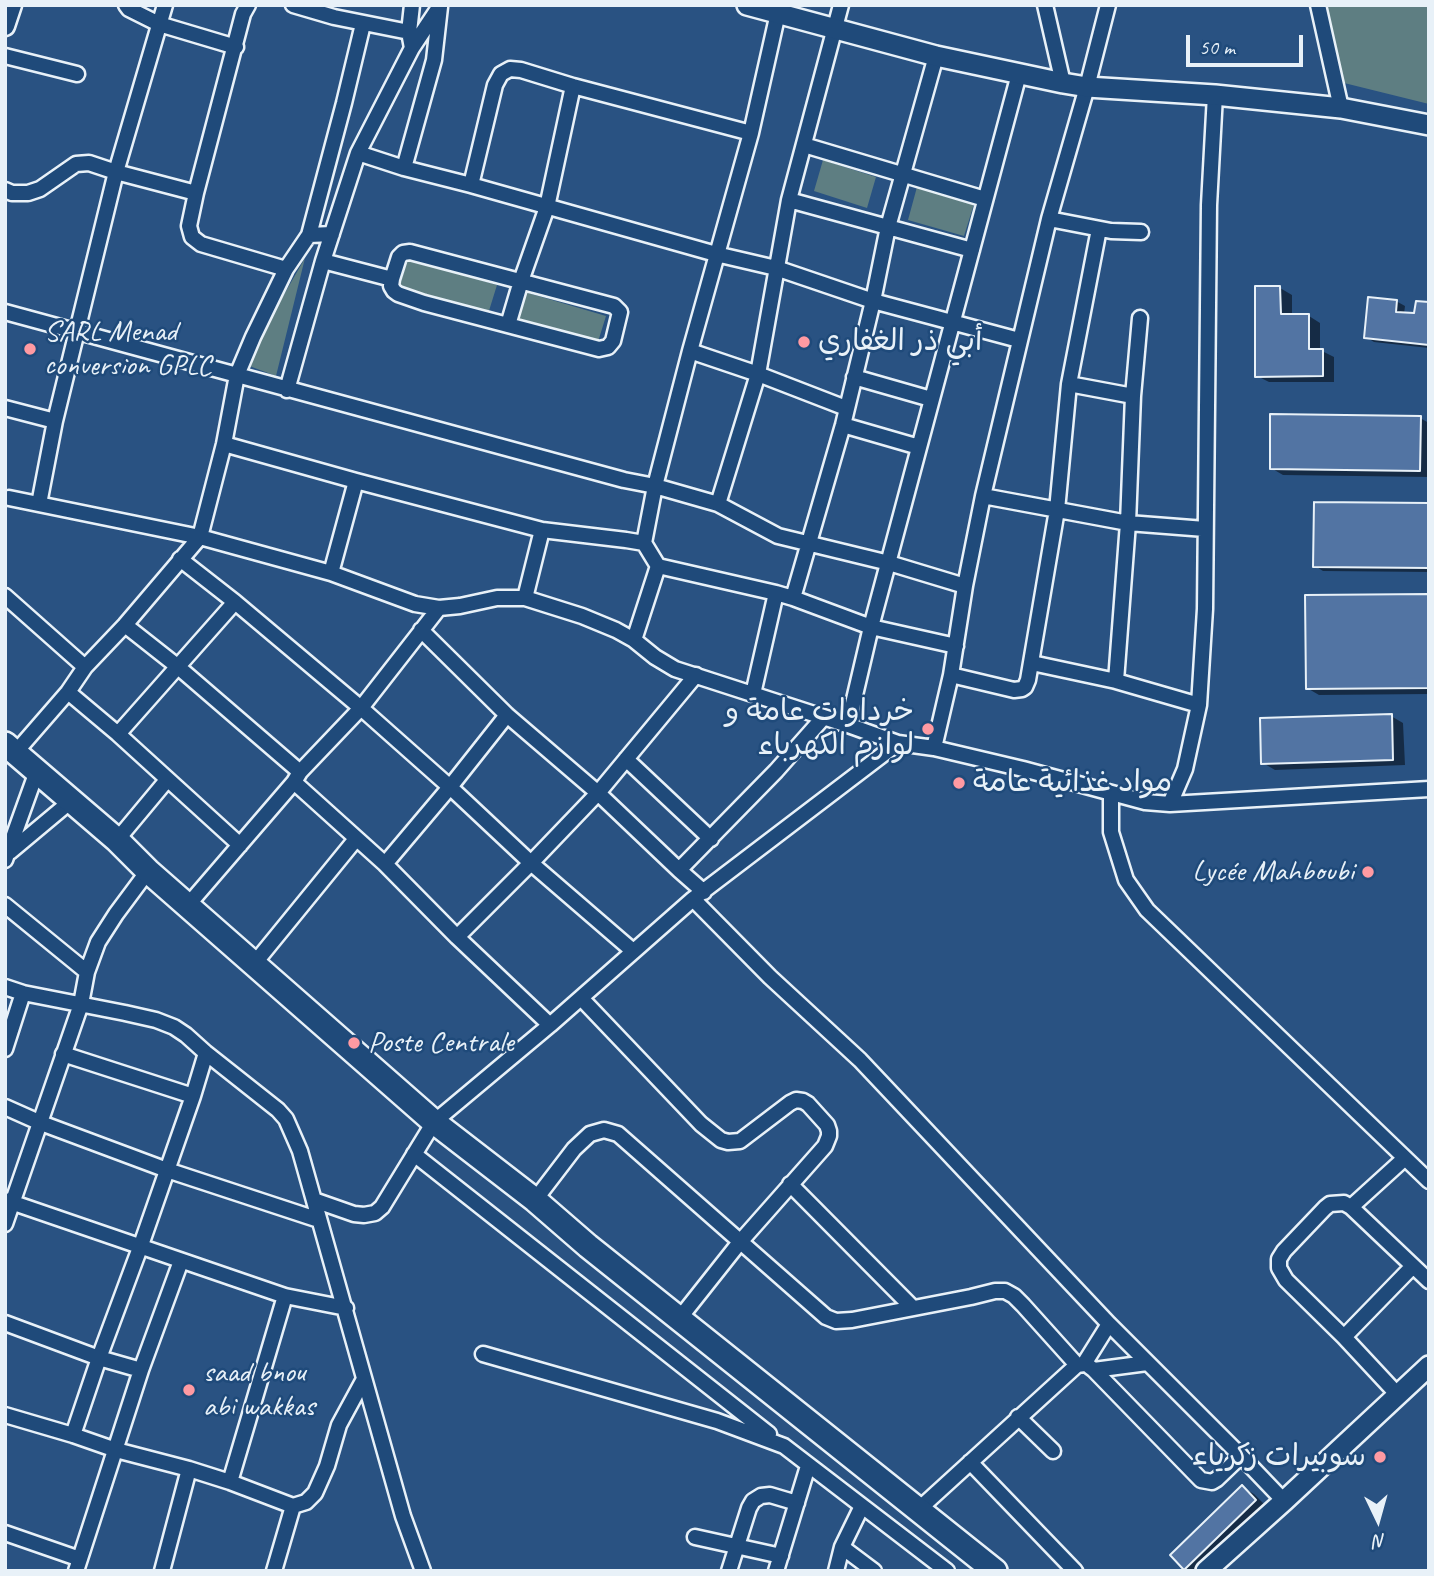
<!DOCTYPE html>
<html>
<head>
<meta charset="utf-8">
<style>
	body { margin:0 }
	#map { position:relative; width:1434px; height:1576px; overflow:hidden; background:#295282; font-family:Caveat,sans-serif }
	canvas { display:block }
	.frame { position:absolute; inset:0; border:7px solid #e8f1f8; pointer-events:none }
	.north { position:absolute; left:1343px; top:1485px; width:70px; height:70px; -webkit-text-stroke:5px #1f4a7a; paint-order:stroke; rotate:175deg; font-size:19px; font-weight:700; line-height:28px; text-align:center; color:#e8f1f8 }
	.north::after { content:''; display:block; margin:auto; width:24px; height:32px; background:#e8f1f8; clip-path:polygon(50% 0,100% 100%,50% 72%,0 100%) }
	.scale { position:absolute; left:1186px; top:35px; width:117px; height:32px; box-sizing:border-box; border:4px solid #e8f1f8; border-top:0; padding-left:9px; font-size:21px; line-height:24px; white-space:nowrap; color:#e8f1f8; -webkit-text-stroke:5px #1f4a7a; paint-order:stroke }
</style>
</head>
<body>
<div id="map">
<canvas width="1434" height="1576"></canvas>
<div class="frame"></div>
<div class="north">N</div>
<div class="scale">50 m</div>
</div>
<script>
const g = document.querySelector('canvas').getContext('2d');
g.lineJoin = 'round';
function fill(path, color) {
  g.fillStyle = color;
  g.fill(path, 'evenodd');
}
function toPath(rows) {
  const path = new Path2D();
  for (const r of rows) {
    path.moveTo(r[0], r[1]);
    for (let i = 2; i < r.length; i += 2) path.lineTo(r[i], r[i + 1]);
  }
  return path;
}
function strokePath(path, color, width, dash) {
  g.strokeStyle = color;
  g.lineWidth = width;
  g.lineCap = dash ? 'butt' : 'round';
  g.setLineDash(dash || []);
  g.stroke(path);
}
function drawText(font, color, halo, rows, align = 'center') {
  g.font = font + ' Caveat,"Playpen Sans Arabic",sans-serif';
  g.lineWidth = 5;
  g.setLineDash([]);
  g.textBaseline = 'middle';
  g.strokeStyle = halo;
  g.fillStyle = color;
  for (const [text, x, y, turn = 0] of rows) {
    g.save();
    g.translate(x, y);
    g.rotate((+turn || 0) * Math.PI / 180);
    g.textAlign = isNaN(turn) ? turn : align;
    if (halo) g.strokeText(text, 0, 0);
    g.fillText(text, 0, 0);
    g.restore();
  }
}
fill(toPath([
	[1320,5,1429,5,1429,104,1336,81],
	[823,160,876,177,867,208,814,191],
	[917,187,974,204,964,236,908,220],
	[305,258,276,376,244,364],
	[408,258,497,285,488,314,399,288],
	[525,292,606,316,597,345,516,321]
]), '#5e7e82');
fill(toPath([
	[1280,288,1292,295,1292,316,1309,316,1320,323,1320,350,1334,357,1334,382,1269,382,1257,376],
	[1396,301,1405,306,1404,314,1416,315,1429,304,1429,348,1374,342,1366,337],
	[1420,418,1429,423,1429,477,1283,475,1271,468],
	[1429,505,1429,572,1323,571,1315,566],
	[1429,596,1429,694,1319,695,1307,688],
	[1391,716,1403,723,1405,765,1275,770,1263,763],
	[1242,1487,1254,1494,1267,1507,1202,1571,1189,1571,1185,1569]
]), '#0007');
const building = toPath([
	[1255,286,1280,286,1281,314,1309,314,1309,349,1323,349,1323,376,1255,377,1255,286],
	[1368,297,1397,300,1396,312,1414,313,1416,301,1429,302,1429,345,1364,338,1368,297],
	[1270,414,1421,416,1420,471,1270,469,1270,414],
	[1314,502,1429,503,1429,568,1313,567,1314,502],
	[1429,594,1429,688,1306,689,1305,595,1429,594],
	[1392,714,1393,760,1261,764,1260,718,1392,714],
	[1242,1485,1256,1500,1184,1570,1170,1555,1242,1485]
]);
fill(building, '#5274a3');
strokePath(building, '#e8f1f8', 2);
const minor = toPath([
	[126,5,129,9,159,24,236,47],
	[248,5,243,14,196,193,189,226,192,237,201,244,286,269],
	[293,5,334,17,409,32],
	[412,5,409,32,412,48,438,9],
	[1045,5,1063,83],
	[1318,5,1341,108],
	[778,13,751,133,690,351,655,486,644,543,658,566,776,593,793,598,871,627,956,646],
	[5,56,77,74],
	[804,145,985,199],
	[358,153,404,168,471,185,716,254,776,268,873,301,1019,340],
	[404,168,434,60,440,7],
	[471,185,495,85,501,74,510,69,521,70,573,86,751,133],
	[5,190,12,193,28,193,40,189,76,164,89,163,116,172,196,193],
	[789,200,972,250],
	[1049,219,1111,231,1141,232],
	[309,235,344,103,363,24],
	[410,252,614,306,620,312,613,341,608,347,599,349,424,303,398,294,394,291,391,286,392,279,399,257,403,253,410,252],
	[323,261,392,279],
	[5,312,624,480,655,486,718,504,778,536,889,563,965,586],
	[508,325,521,281,547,207,573,86],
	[690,351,758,374,846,408],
	[854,377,931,399],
	[1069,384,1133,396],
	[287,390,323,261,358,153,412,48],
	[5,408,55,421],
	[843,425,919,447],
	[224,444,356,481,542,530,626,540,644,543],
	[983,496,1128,523,1205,529],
	[9,498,200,537,331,573,415,604,439,608,460,606,497,598,525,598,582,616,616,630,634,640,655,657,675,669,848,725,898,743],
	[39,504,55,421,116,172,165,5],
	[718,504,758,374,789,200,841,5],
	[180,559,235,602,361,708,450,787,531,863,633,951],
	[331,573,356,481],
	[5,596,85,667],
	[525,598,542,530],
	[793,598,843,425,873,301,888,227,936,56],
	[125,625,177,666,300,772],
	[421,630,507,715,598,793,679,870,776,771,823,718],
	[634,640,658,566],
	[1032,663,1116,681,1199,705],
	[951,675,1014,690,1022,689,1025,687,1028,680,1057,510,1069,384,1099,229],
	[1116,681,1128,523,1133,396,1140,318],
	[68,692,118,734,240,845],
	[753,694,776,593],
	[848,725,871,627,1019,74],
	[118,734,235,602],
	[934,748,951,675,965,586,983,496,1049,219,1087,87,1108,5],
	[15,753,68,692,85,667,125,625,200,537,224,444,237,375,253,337,286,269,309,235,332,234],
	[626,759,711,839],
	[294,782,385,864,457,937,550,1025],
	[1111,794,1111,832,1126,880,1147,910,1429,1181],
	[1170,804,1185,769,1199,705,1205,609,1209,205,1215,95],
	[117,840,167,780],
	[10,852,71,801],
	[5,860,37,771],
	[385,864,450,787,507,715],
	[679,870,704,892],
	[693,899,770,977,860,1060,1109,1324,1241,1456,1284,1501],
	[5,905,87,972],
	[188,905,294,782,300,772,361,708,439,608],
	[457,937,531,863,598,793,696,675],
	[254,964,356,839],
	[5,987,23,993,125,1013,156,1020,174,1027,186,1035,206,1053,278,1110,286,1119,300,1151,403,1516,423,1571],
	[581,998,701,1124,721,1140,728,1142,740,1141,790,1103,796,1100,803,1101,808,1104,827,1125,829,1131,829,1136,825,1146,740,1242,679,1319],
	[5,1049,23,993],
	[63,1054,193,1096],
	[5,1107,41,1123,167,1170,319,1220],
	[414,1154,769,1434],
	[790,1184,913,1308],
	[5,1200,285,1296,346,1308],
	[314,1200,354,1214,364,1215,375,1213,382,1207,434,1122,550,1025,693,899,898,743,934,748,1023,769,1145,802,1170,804,1429,789],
	[535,1200,574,1149,590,1134,604,1130,618,1134,826,1317,836,1321,852,1320,971,1297,995,1291,1005,1291,1014,1296,1023,1305,1077,1365],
	[1351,1207,1405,1158],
	[5,1224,81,1004,87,972,98,942,116,914,148,871],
	[5,1323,99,1358,141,1370],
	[1344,1337,1413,1266],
	[483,1354,717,1421,784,1446,947,1571],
	[1090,1367,1094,1370,1147,1363],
	[1094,1370,1201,1480,1212,1482,1217,1479,1241,1456],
	[1398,1395,1344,1337,1286,1280,1279,1268,1279,1259,1284,1251,1325,1208,1330,1204,1344,1203,1351,1207,1429,1281],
	[5,1415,73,1435,116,1450,189,1469,230,1482,293,1506],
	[1018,1417,1053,1451],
	[73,1435,99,1358,141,1245,193,1096,206,1053],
	[970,1462,1075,1571],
	[230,1482,285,1296],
	[918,1510,1077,1365,1084,1364,1109,1324],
	[5,1533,80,1559],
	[695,1537,781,1556],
	[842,1547,874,1571],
	[76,1571,141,1370,181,1261],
	[162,1571,189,1469],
	[274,1571,293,1506,306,1502,315,1493,327,1466,339,1425,364,1379],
	[729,1571,749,1508,753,1501,761,1496,770,1495,797,1503],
	[776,1571,808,1466],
	[836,1571,842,1547,862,1506]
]);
const tertiary = toPath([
	[5,26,12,5]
]);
const secondary = toPath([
	[747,5,936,56,1063,83,1087,87,1215,95,1341,108,1429,125],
	[1206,1571,1284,1501,1429,1366]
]);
const primary = toPath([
	[5,744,117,840,148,871,434,1122,535,1200,588,1246,995,1571]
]);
strokePath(minor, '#e8f1f8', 19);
strokePath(tertiary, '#e8f1f8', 23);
strokePath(secondary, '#e8f1f8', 24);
strokePath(primary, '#e8f1f8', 28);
strokePath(minor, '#1f4a7a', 14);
strokePath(tertiary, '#1f4a7a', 18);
strokePath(secondary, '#1f4a7a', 19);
strokePath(primary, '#1f4a7a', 23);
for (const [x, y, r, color] of [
	[804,342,7,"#ff9aa2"],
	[30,349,7,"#ff9aa2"],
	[928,729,7,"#ff9aa2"],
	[959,783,7,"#ff9aa2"],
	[1368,872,7,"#ff9aa2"],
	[354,1043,7,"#ff9aa2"],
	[189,1390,7,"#ff9aa2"],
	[1380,1457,7,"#ff9aa2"]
]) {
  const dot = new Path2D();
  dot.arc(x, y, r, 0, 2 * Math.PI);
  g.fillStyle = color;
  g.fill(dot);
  strokePath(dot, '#1f4a7a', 2.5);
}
drawText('30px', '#e8f1f8', '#1f4a7a', [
	["SARL Menad",44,332],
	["conversion GPLC",44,366],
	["أبي ذر الغفاري",818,342],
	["خرداوات عامة و",914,712,"right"],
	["لوازم الكهرباء",914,746,"right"],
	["مواد غذائية عامة",973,783],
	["Lycée Mahboubi",1354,872,"right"],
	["Poste Centrale",368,1043],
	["saad bnou",203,1373],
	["abi wakkas",203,1407],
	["سوبيرات زكرياء",1366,1457,"right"]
], 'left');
</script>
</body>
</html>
